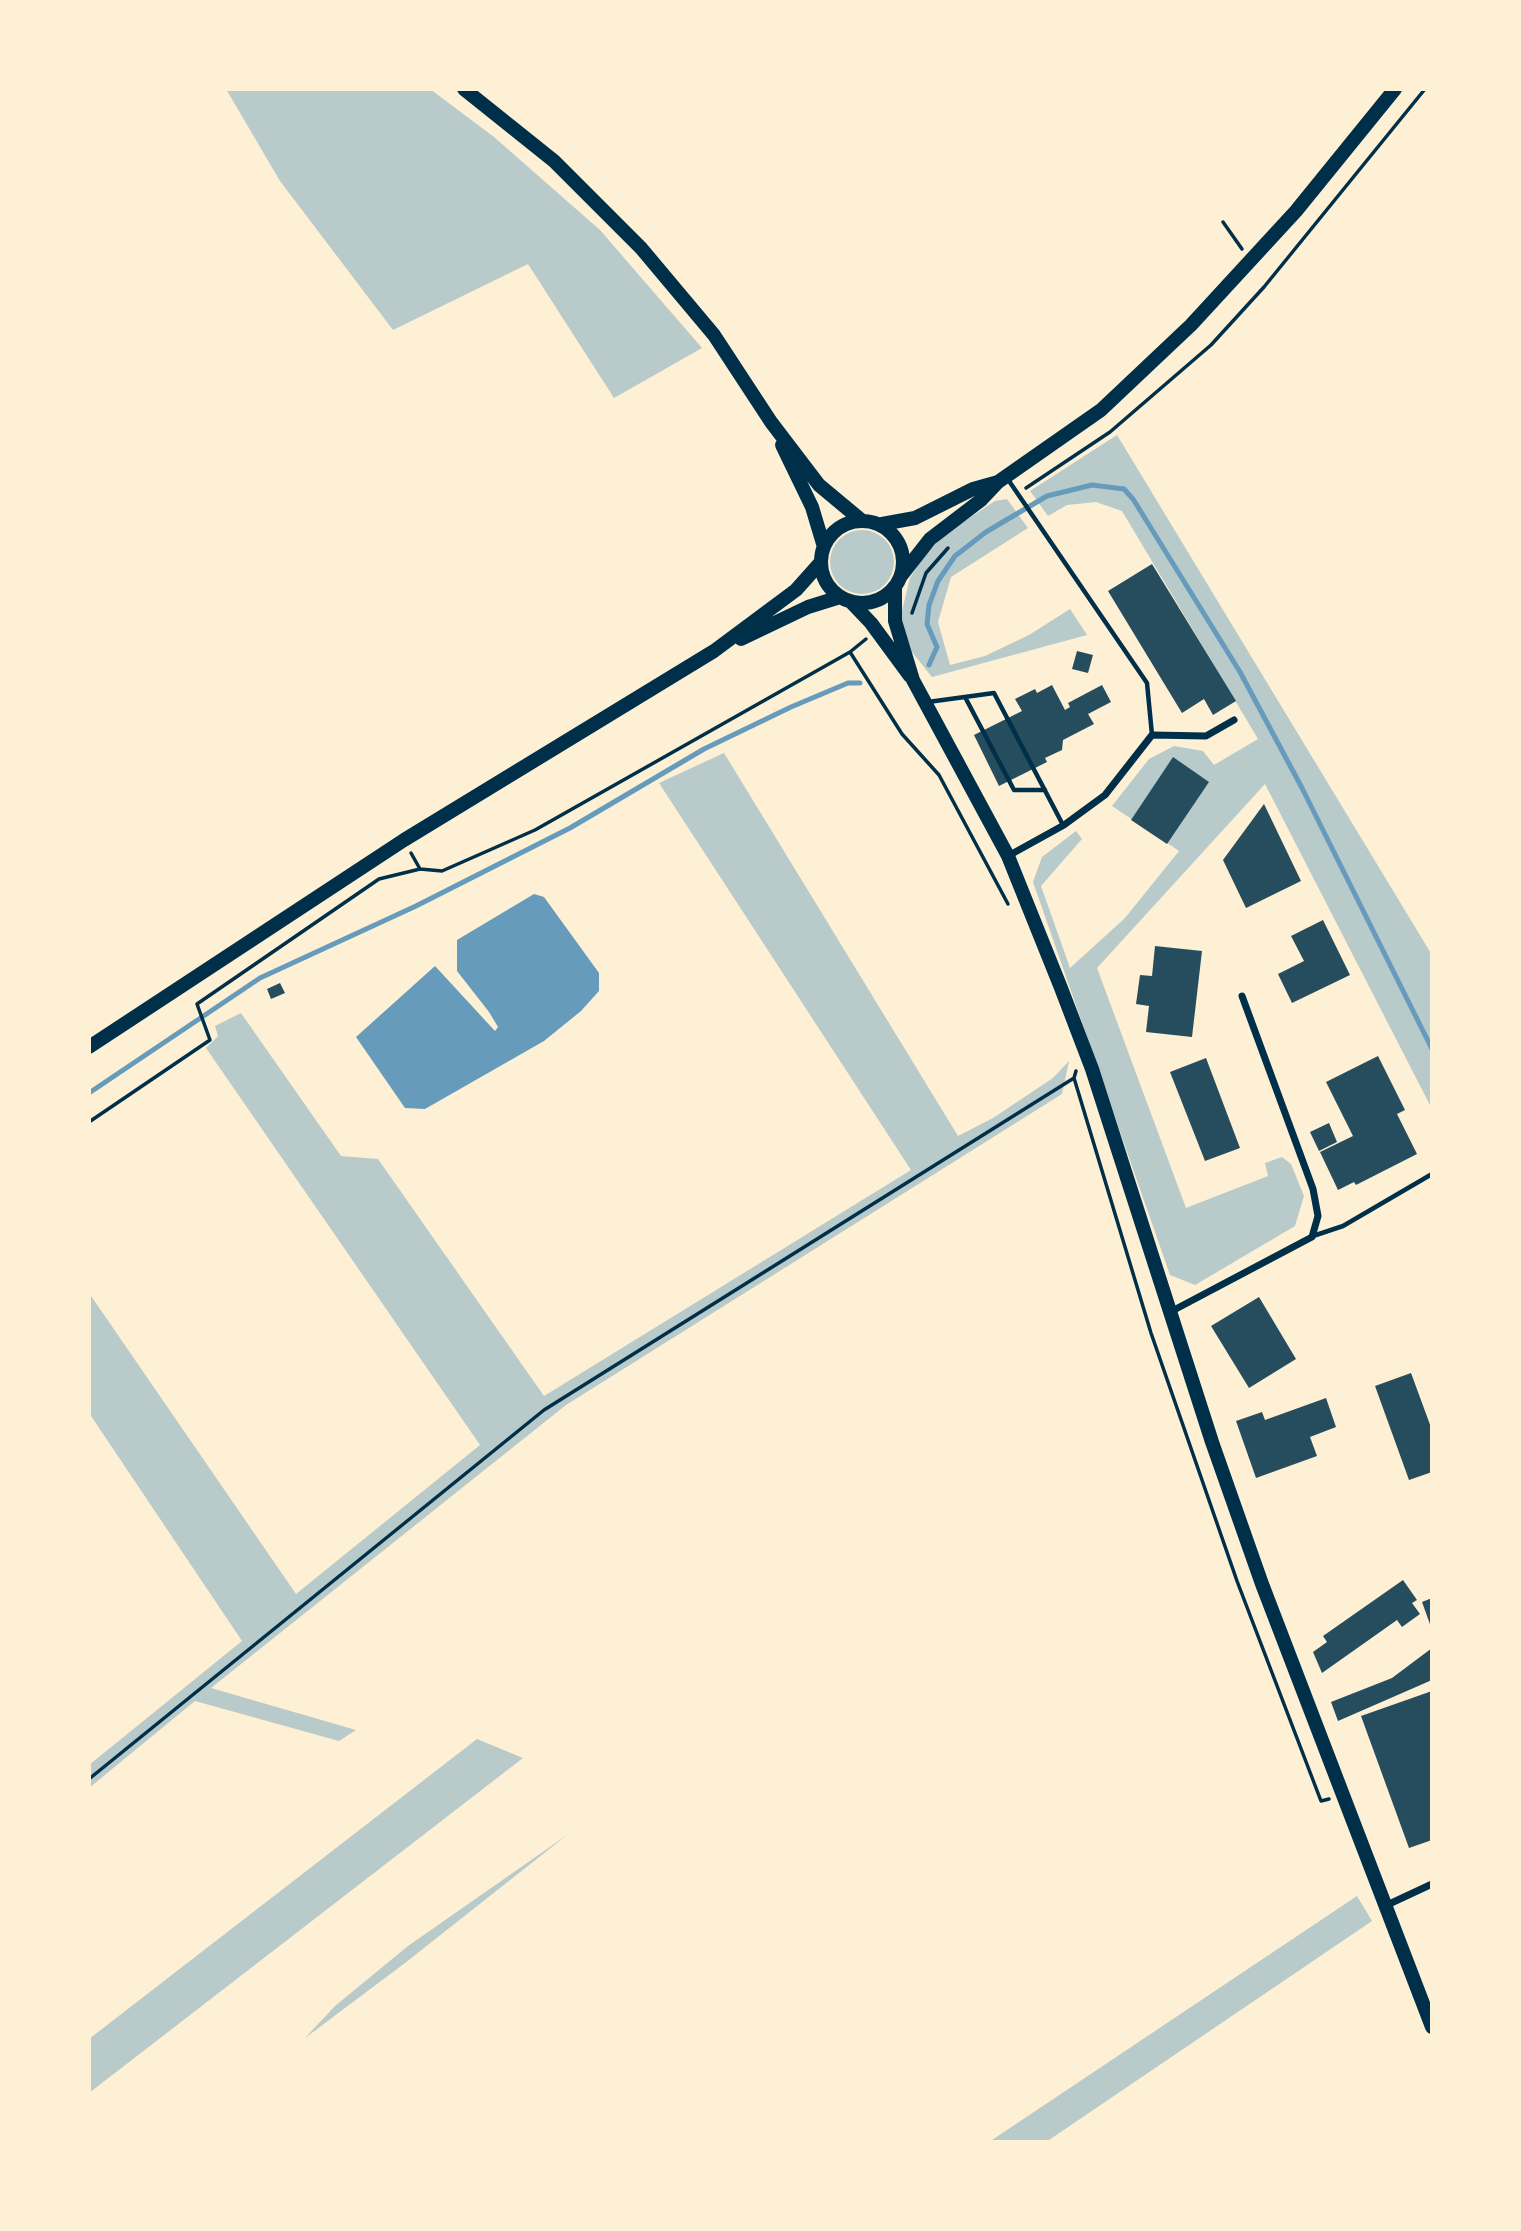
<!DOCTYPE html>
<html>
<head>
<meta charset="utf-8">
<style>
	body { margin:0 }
	#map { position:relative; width:1521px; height:2231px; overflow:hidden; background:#fdf0d5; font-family:Manrope,sans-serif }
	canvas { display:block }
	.frame { position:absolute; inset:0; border:91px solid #fdf0d5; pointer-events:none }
</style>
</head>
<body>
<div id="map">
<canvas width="1521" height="2231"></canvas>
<div class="frame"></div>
</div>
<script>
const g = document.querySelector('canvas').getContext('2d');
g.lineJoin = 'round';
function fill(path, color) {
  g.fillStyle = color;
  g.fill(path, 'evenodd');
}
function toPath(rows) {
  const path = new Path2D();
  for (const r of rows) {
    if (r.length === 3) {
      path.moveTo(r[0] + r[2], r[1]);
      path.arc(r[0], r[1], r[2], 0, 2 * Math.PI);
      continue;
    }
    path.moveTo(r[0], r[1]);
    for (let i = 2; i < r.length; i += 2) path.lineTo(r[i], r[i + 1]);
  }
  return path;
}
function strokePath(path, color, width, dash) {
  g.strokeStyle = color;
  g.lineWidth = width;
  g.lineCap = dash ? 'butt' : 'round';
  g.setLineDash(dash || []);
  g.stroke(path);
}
fill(toPath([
	[226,89,430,89,494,137,600,230,702,348,614,398,528,264,393,330,280,181],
	[1117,435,1432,955,1432,1109,1265,784,1097,968,1186,1208,1268,1176,1265,1163,1282,1157,1291,1164,1304,1196,1295,1226,1195,1285,1170,1275,1033,882,1042,857,1076,831,1082,839,1041,886,1070,968,1125,918,1179,851,1112,806,1149,759,1174,746,1203,751,1214,765,1258,739,1122,511,1096,502,1067,505,1048,516,1030,491],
	[1007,499,1028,528,951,577,938,622,950,665,985,656,1029,635,1070,609,1087,635,932,677,912,652,903,630,901,615,910,578,924,556,945,534,995,501],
	[862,562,32],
	[724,753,958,1136,993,1118,1053,1078,1069,1061,1062,1094,566,1405,211,1688,356,1730,339,1741,195,1701,89,1788,89,1765,242,1641,89,1413,89,1293,296,1594,480,1445,206,1048,218,1036,215,1026,241,1013,341,1156,378,1159,544,1396,911,1170,659,783],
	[477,1739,523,1758,89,2093,89,2039],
	[567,1835,405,1963,305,2038,335,2006,408,1946],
	[1357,1896,1372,1921,1046,2142,989,2142]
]), '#b9caca');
fill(toPath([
	[534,894,544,897,599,973,599,991,581,1011,544,1041,425,1109,405,1108,356,1037,435,966,495,1031,498,1027,489,1012,457,971,457,940]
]), '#669bbc');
strokePath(toPath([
	[929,665,937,647,927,624,929,605,938,581,955,556,986,532,1047,496,1092,485,1124,489,1133,499,1240,672,1302,788,1432,1049],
	[89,1093,260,978,416,906,570,828,704,749,791,707,848,683,860,683]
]), '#669bbc', 5);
fill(toPath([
	[1152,564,1236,701,1213,715,1204,699,1182,713,1108,591],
	[1077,651,1093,655,1088,673,1072,669],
	[1052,685,1065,710,1070,707,1068,703,1102,685,1111,702,1088,714,1094,724,1063,740,1062,750,1045,758,1047,762,999,786,974,735,1022,711,1015,699,1035,689,1037,693],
	[1173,757,1209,782,1167,844,1131,820],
	[1264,804,1301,881,1246,908,1223,860],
	[1323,920,1350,975,1292,1003,1278,974,1304,961,1291,936],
	[1155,946,1202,951,1192,1037,1146,1032,1149,1006,1136,1004,1140,975,1152,976],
	[280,983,285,993,271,999,267,989],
	[1378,1056,1405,1110,1397,1114,1417,1154,1356,1185,1354,1182,1338,1190,1320,1152,1353,1136,1326,1082],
	[1206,1058,1240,1148,1205,1161,1170,1072],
	[1329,1123,1337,1142,1319,1151,1310,1132],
	[1259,1297,1296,1359,1249,1388,1211,1326],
	[1411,1373,1432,1430,1432,1472,1409,1480,1375,1386],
	[1326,1398,1336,1427,1310,1437,1317,1456,1256,1478,1236,1421,1262,1412,1265,1420],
	[1403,1580,1417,1600,1412,1603,1420,1614,1402,1627,1397,1620,1322,1673,1313,1652,1327,1642,1323,1636],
	[1432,1598,1432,1627,1431,1627,1422,1602],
	[1432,1648,1432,1680,1338,1721,1331,1702,1392,1678],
	[1432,1691,1432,1840,1409,1848,1361,1716]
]), '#264d5e');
strokePath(toPath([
	[1223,222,1242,249],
	[1026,488,1110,432,1211,345,1264,287,1425,89],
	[912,613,926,573,948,548],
	[850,652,902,734,939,775,1008,904],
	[411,853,420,869,442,871,535,830,850,652,866,639],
	[1076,1071,1074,1078,1151,1333,1237,1581,1321,1801,1329,1799],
	[89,1122,210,1040,197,1004,379,879,420,869],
	[89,1779,544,1410,1074,1078]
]), '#003049', 3.5);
strokePath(toPath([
	[1007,478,1147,683,1152,735],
	[965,697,1014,790,1045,790],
	[928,702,994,693,1063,825],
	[1313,1236,1343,1226,1432,1174]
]), '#003049', 4.5);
strokePath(toPath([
	[1008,856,1064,825,1105,795,1152,735,1206,736,1234,720],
	[1172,1311,1312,1237,1318,1216,1313,1189,1242,996],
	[1387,1905,1432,1884]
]), '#003049', 7);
strokePath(toPath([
	[464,89,554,161,641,248,714,335,771,422,819,485,861,520],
	[782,445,812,507,824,547],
	[862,562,41],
	[882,524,915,518,973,489,998,482],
	[901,576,930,539,981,500,998,482,1101,410,1191,325,1296,211,1395,89],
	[895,587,895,621,913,680,1008,856,1061,988,1092,1069,1212,1442,1262,1584,1432,2027],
	[851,602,871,623,910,676],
	[741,639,808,607,840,597],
	[89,1047,404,840,714,651,796,590,821,562]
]), '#003049', 14);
</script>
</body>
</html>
